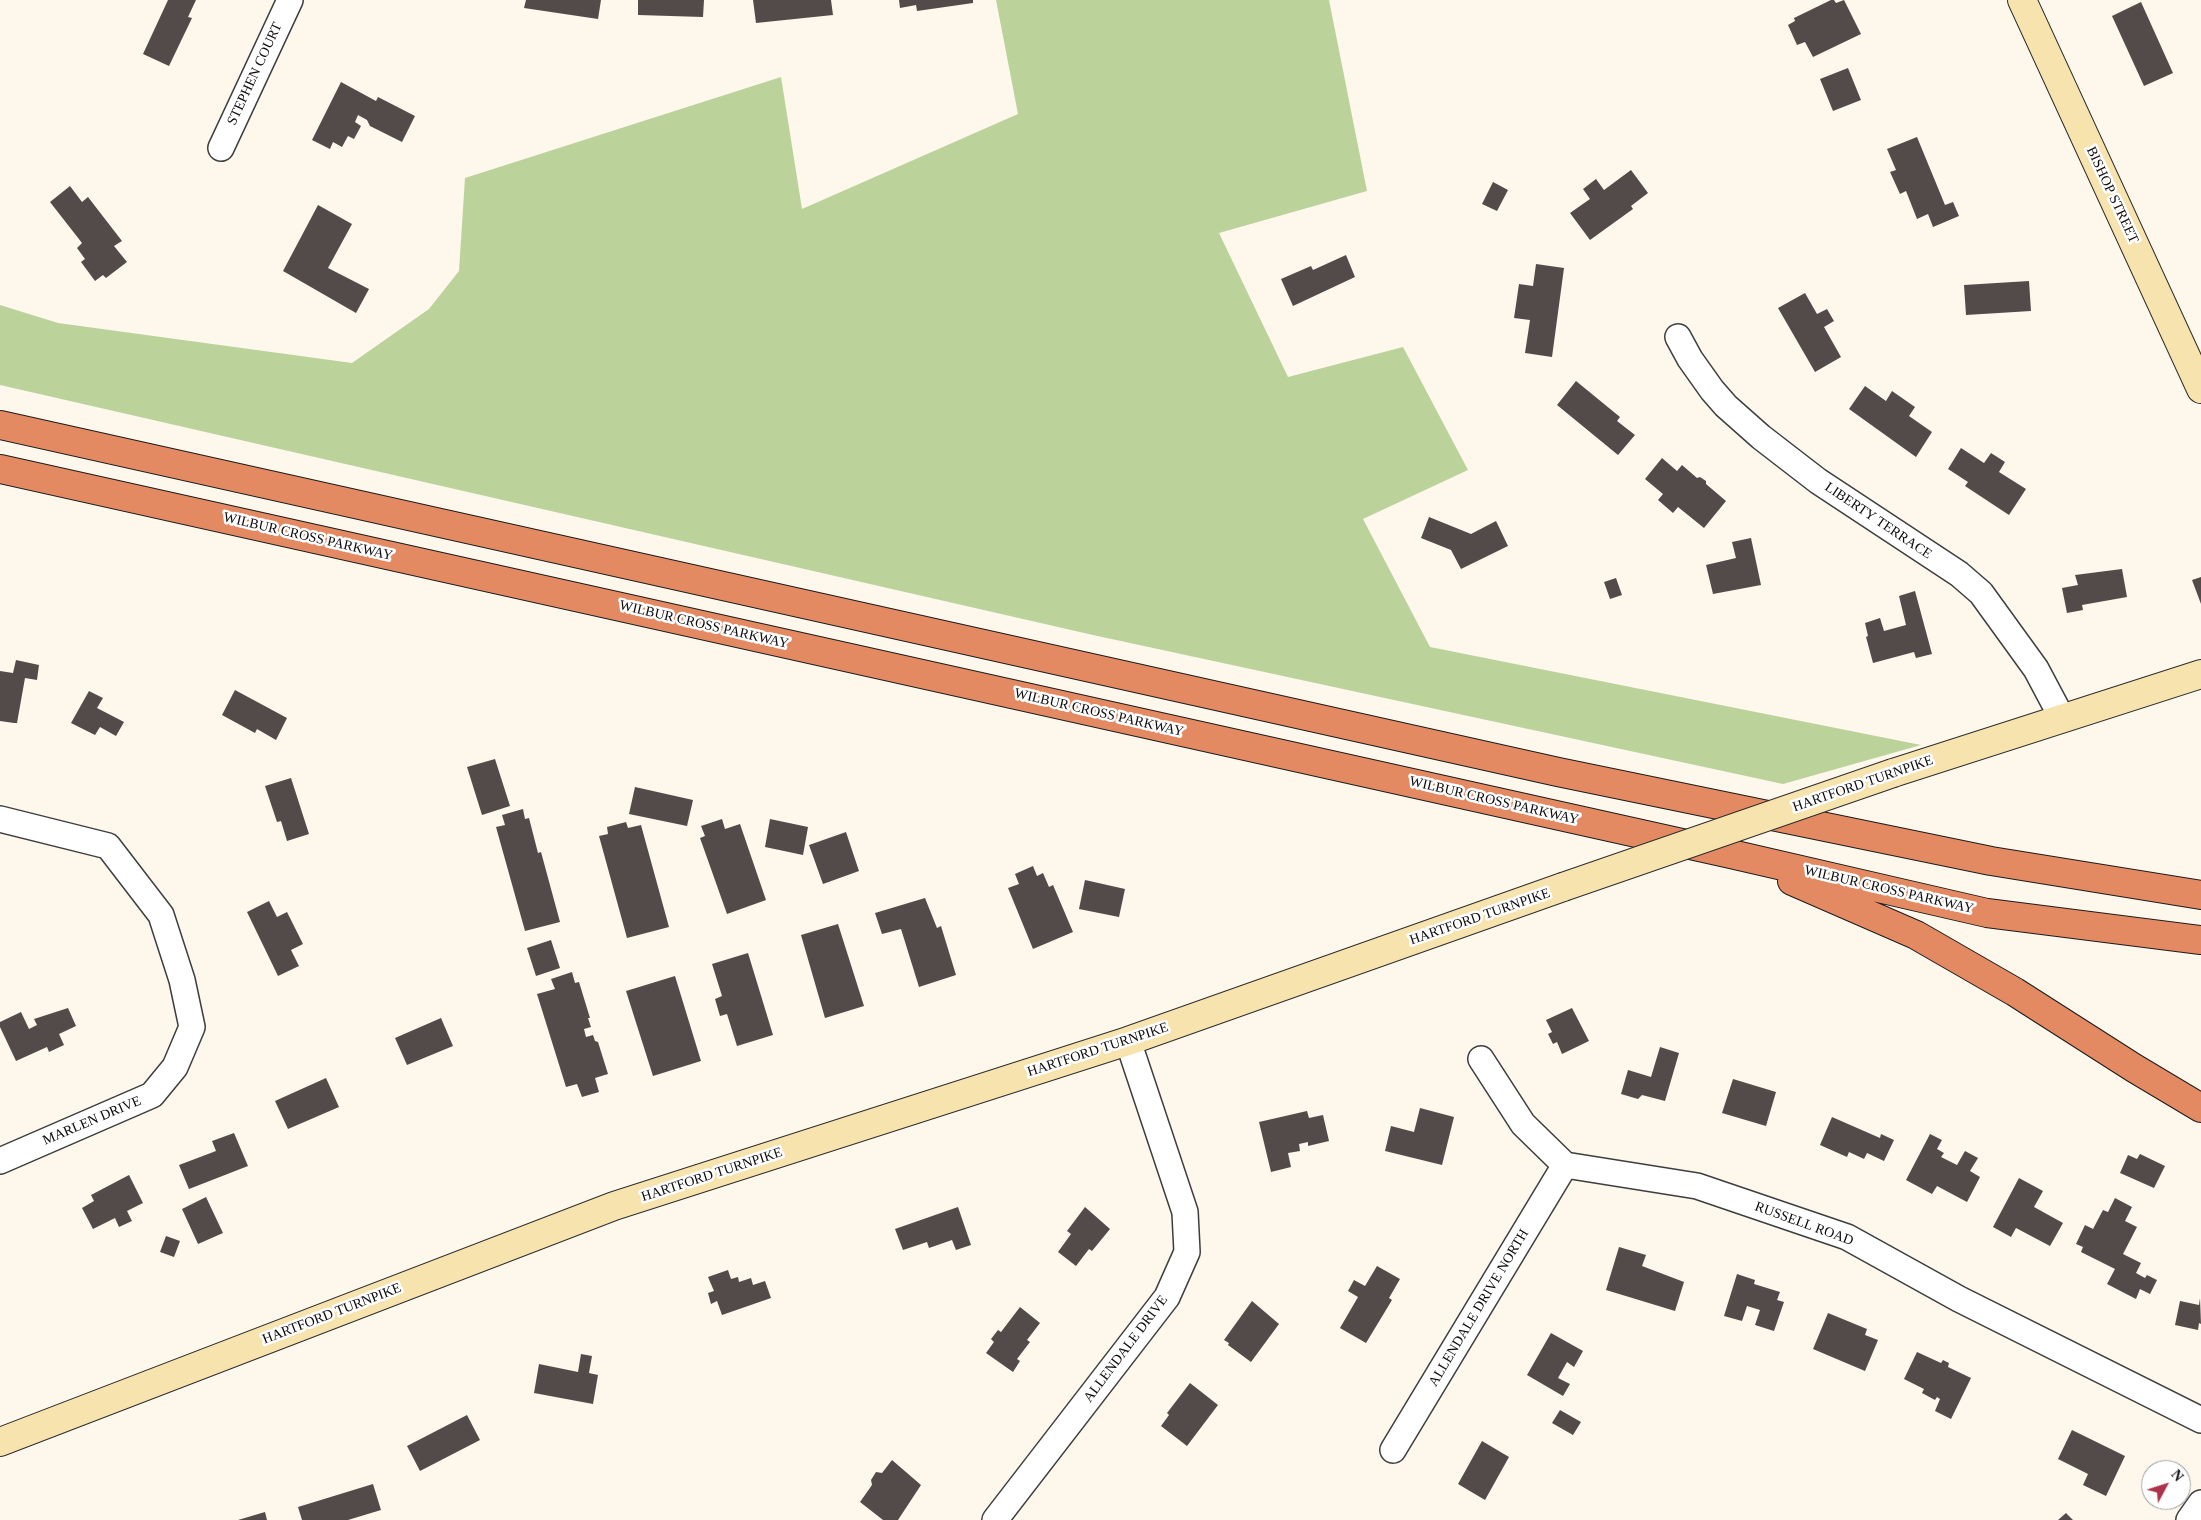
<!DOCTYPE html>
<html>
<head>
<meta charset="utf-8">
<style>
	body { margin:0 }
	#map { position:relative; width:2201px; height:1520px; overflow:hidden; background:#fdf7ec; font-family:Georgia,serif }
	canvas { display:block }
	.north { position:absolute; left:2141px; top:1460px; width:50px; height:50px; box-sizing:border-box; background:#fff; border:1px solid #9d9d9d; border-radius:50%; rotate:50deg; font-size:14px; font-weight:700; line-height:20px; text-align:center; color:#0b0b0b }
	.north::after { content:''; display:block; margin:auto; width:18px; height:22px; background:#ac334b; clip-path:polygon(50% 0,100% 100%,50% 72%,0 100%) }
</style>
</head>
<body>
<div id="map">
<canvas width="2201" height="1520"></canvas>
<div class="north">N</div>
</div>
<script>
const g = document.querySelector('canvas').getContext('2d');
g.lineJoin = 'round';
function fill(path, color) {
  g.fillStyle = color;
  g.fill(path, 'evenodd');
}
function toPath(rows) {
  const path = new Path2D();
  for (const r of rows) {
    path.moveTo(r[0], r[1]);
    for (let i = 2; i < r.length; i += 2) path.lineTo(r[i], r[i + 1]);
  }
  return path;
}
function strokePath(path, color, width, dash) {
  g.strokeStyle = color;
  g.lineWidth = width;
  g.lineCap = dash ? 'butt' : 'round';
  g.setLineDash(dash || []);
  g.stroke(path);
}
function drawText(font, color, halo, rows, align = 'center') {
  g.font = font + ' Georgia,serif';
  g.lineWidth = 5;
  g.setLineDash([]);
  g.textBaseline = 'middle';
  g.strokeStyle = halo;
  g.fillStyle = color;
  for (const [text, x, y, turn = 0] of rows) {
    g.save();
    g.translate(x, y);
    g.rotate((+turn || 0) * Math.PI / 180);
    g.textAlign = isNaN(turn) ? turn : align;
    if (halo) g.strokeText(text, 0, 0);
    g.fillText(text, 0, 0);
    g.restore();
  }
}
fill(toPath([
	[996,0,1329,0,1367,191,1219,233,1288,377,1403,347,1468,470,1363,519,1430,647,1921,745,1783,784,1093,635,0,385,0,305,58,323,352,363,429,309,459,271,465,178,781,77,802,209,1018,114]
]), '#bcd29b');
fill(toPath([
	[168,0,196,0,188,17,192,18,169,66,143,54],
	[526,0,601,0,598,19,524,8],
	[638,0,704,0,703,17,638,15],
	[753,0,831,0,833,15,756,23],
	[899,0,973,0,973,3,917,11,916,5,900,8],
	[1831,0,1834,0,1836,3,1844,0,1861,34,1813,57,1805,42,1797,45,1788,25,1795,21,1794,18],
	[2141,2,2173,73,2144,86,2112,16],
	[1848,68,1861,100,1833,111,1820,79],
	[341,82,376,101,378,97,415,116,402,142,370,126,367,120,358,115,355,122,361,126,354,139,348,136,342,147,333,142,330,149,312,140],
	[1917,137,1945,205,1953,202,1959,216,1933,227,1928,214,1917,219,1906,191,1900,194,1890,172,1896,170,1887,149],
	[1631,170,1648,193,1631,206,1633,209,1590,240,1570,213,1590,199,1583,189,1596,179,1604,190],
	[1493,182,1508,190,1497,211,1482,204],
	[70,186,82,202,88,197,122,241,114,246,127,262,106,278,103,275,95,281,81,262,85,259,77,248,82,243,50,202],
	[318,205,352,224,328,268,369,289,356,313,283,271],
	[1346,255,1355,277,1293,306,1281,279,1311,266,1313,270],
	[1536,264,1564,268,1552,357,1525,353,1530,320,1514,318,1519,284,1533,286],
	[2029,281,2031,311,1966,315,1964,285],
	[1805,293,1817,314,1827,309,1834,321,1824,327,1841,357,1815,372,1778,308],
	[1576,381,1620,417,1617,421,1635,435,1618,455,1557,405],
	[1865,386,1886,401,1892,391,1915,407,1909,416,1932,432,1916,457,1849,409],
	[1961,448,1984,463,1991,453,2005,462,1999,472,2026,489,2009,515,1965,486,1968,482,1948,469],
	[1662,458,1677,471,1682,465,1697,478,1700,477,1706,481,1706,484,1726,501,1704,528,1678,507,1673,513,1658,500,1663,494,1645,479],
	[1429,517,1471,534,1496,521,1508,546,1461,569,1451,550,1421,538],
	[1751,538,1761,585,1713,594,1706,565,1736,558,1732,542],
	[2122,569,2127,597,2082,605,2083,610,2067,613,2062,588,2078,585,2075,575],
	[2201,577,2201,604,2192,580],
	[1616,578,1622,595,1610,599,1604,582],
	[1915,591,1932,654,1916,658,1914,652,1873,663,1866,637,1868,636,1865,623,1880,618,1884,631,1906,625,1899,596],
	[16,660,39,665,37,680,25,678,17,723,14,723,0,721,0,671,13,673],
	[235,690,287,718,276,740,257,729,255,733,222,715],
	[89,691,103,698,97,708,124,722,116,736,100,727,95,735,71,723],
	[495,759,510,806,482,815,467,767],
	[291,778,309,834,287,841,281,821,277,822,265,786],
	[635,787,693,800,687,826,629,814],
	[523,809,525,819,529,818,538,853,541,852,560,922,525,931,496,827,505,825,502,815],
	[722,819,725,829,740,824,766,900,727,914,700,838,705,836,701,826],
	[770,819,808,827,803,855,765,847],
	[626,822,628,828,641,825,669,927,627,938,599,836,608,834,607,827],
	[846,832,859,871,823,884,809,845],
	[1033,866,1037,876,1043,873,1049,887,1053,885,1073,932,1033,949,1008,888,1019,884,1015,874],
	[1085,880,1125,889,1119,917,1079,909],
	[925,898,937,928,941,926,956,975,919,987,901,929,882,934,875,913],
	[269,901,277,917,287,912,303,944,291,950,299,966,278,976,247,912],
	[838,924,864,1006,825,1018,801,935],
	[551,940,560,968,536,976,527,948],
	[748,953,773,1035,737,1046,727,1014,720,1016,715,999,722,996,712,964],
	[572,972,575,983,579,982,590,1018,588,1018,591,1027,584,1029,586,1037,593,1035,595,1041,598,1042,608,1074,595,1078,599,1092,582,1097,577,1084,566,1087,537,994,555,989,551,979],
	[675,976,701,1061,653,1076,626,991],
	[68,1008,76,1026,59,1034,64,1045,49,1052,47,1047,16,1061,0,1027,0,1022,21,1012,29,1029,37,1025,34,1019],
	[1572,1008,1589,1041,1562,1054,1557,1042,1553,1044,1548,1034,1552,1032,1546,1020],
	[441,1018,453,1046,407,1065,395,1038],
	[1660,1047,1679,1053,1665,1101,1642,1095,1638,1099,1621,1094,1628,1070,1651,1077],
	[326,1078,339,1107,288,1129,275,1101],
	[1733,1079,1776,1092,1766,1126,1722,1113],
	[1420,1108,1454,1117,1442,1165,1385,1151,1391,1126,1414,1132],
	[1307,1111,1309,1118,1323,1115,1329,1141,1308,1146,1308,1142,1299,1144,1300,1151,1288,1153,1291,1167,1271,1172,1259,1122],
	[1832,1117,1880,1138,1881,1134,1894,1140,1884,1161,1867,1153,1864,1159,1849,1152,1847,1157,1820,1145],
	[234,1133,248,1166,189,1189,179,1165,216,1151,212,1141],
	[1930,1134,1942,1140,1937,1149,1944,1153,1941,1157,1957,1165,1965,1151,1978,1158,1970,1171,1980,1177,1967,1202,1937,1186,1932,1194,1906,1180],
	[2140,1154,2165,1166,2154,1188,2120,1173,2128,1155,2137,1159],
	[129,1175,143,1203,127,1211,132,1221,119,1227,115,1218,93,1229,82,1208,94,1201,91,1195],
	[2019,1178,2043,1191,2034,1207,2063,1223,2050,1246,2016,1228,2011,1237,1993,1227],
	[206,1197,223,1233,198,1244,182,1209],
	[2115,1198,2132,1207,2125,1221,2137,1227,2123,1254,2141,1263,2136,1273,2145,1278,2147,1275,2157,1280,2150,1294,2140,1289,2136,1299,2107,1284,2115,1269,2081,1252,2083,1247,2076,1244,2085,1225,2093,1229,2103,1210,2108,1212],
	[958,1207,971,1245,956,1250,952,1240,929,1248,927,1242,903,1250,895,1229],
	[1085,1207,1110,1229,1092,1251,1089,1249,1076,1266,1058,1252,1071,1234,1067,1231],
	[166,1236,180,1241,174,1257,160,1252],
	[1619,1247,1646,1255,1642,1266,1684,1282,1675,1311,1606,1290],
	[1377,1266,1400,1279,1389,1298,1392,1300,1366,1343,1340,1328,1358,1297,1348,1291,1354,1280,1365,1286],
	[728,1270,731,1279,738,1277,739,1282,751,1278,753,1285,765,1281,771,1298,722,1315,717,1301,711,1304,708,1293,714,1291,708,1277],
	[1737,1274,1755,1280,1754,1284,1780,1292,1777,1300,1784,1302,1774,1331,1755,1325,1760,1310,1747,1306,1742,1321,1724,1316],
	[2200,1298,2201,1324,2199,1323,2198,1330,2175,1325,2180,1301,2199,1305],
	[1252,1301,1279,1324,1251,1362,1228,1345,1229,1343,1224,1340],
	[1020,1307,1040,1323,1027,1340,1030,1342,1017,1359,1020,1361,1013,1372,986,1353,994,1342,991,1339,998,1330,1001,1332],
	[1828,1313,1867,1329,1865,1335,1878,1340,1865,1371,1813,1349],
	[1551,1333,1583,1351,1574,1367,1567,1362,1558,1378,1570,1384,1563,1396,1527,1375],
	[1917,1352,1941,1363,1943,1360,1949,1363,1948,1367,1971,1378,1951,1419,1935,1411,1940,1399,1937,1397,1935,1400,1922,1393,1924,1389,1904,1379],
	[581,1354,592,1356,589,1373,598,1375,593,1404,534,1393,539,1364,578,1372],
	[1190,1383,1218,1405,1187,1446,1161,1426,1169,1415,1167,1413],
	[1560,1410,1581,1422,1573,1435,1552,1423],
	[467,1415,480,1440,420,1471,407,1446],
	[2072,1430,2125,1456,2106,1496,2083,1485,2088,1474,2058,1459],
	[1482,1441,1509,1457,1485,1500,1458,1484],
	[892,1460,921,1485,898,1520,883,1520,860,1502,872,1485,871,1480,876,1472,882,1473],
	[373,1484,381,1510,348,1520,302,1520,298,1507],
	[265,1512,267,1520,238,1520],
	[2066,1513,2073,1520,2058,1520]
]), '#534b49');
const minor = toPath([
	[221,148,290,0],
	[1678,337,1690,359,1712,390,1726,406,1761,437,1818,481,1959,574,1981,593,2036,669,2062,718],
	[0,819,108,846,161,915,182,980,192,1027,175,1067,152,1095,0,1161],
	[1481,1059,1523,1124,1565,1165,1697,1186,1847,1237,1959,1299,2201,1420],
	[1393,1450,1565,1165],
	[995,1520,1167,1297,1187,1252,1185,1212,1128,1041],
	[2189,1520,2201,1503]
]);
const secondary = toPath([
	[2022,0,2201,389],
	[1893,773,2201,674],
	[0,1442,614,1206,1128,1041,1563,887]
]);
const motorway = toPath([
	[0,425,1558,772,1991,861,2201,895],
	[0,469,1731,854,1987,913,2201,940],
	[1792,881,1916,935,2015,992,2134,1068,2201,1108]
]);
strokePath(minor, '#3e3e3e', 28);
strokePath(secondary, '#2d2d2d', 30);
strokePath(motorway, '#1c1c1c', 30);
strokePath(minor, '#fff', 25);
strokePath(secondary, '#f6e3ae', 28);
strokePath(motorway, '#e48a63', 28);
const secondaryBridge = toPath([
	[1563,887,1893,773]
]);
strokePath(secondaryBridge, '#2d2d2d', 30, []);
strokePath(secondaryBridge, '#f6e3ae', 28);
drawText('14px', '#0b0b0b', '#fff', [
	["STEPHEN COURT",255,74,-65],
	["BISHOP STREET",2112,195,65],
	["LIBERTY TERRACE",1878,521,34],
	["WILBUR CROSS PARKWAY",308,537,13],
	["WILBUR CROSS PARKWAY",704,625,13],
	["WILBUR CROSS PARKWAY",1099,713,13],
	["HARTFORD TURNPIKE",1863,784,-19],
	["WILBUR CROSS PARKWAY",1494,801,13],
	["WILBUR CROSS PARKWAY",1889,890,13],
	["HARTFORD TURNPIKE",1480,917,-19],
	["HARTFORD TURNPIKE",1098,1050,-18],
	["MARLEN DRIVE",92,1121,-23],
	["HARTFORD TURNPIKE",712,1175,-18],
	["RUSSELL ROAD",1804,1224,20],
	["ALLENDALE DRIVE NORTH",1479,1308,-59],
	["HARTFORD TURNPIKE",332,1314,-21],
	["ALLENDALE DRIVE",1126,1349,-53]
]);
</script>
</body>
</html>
